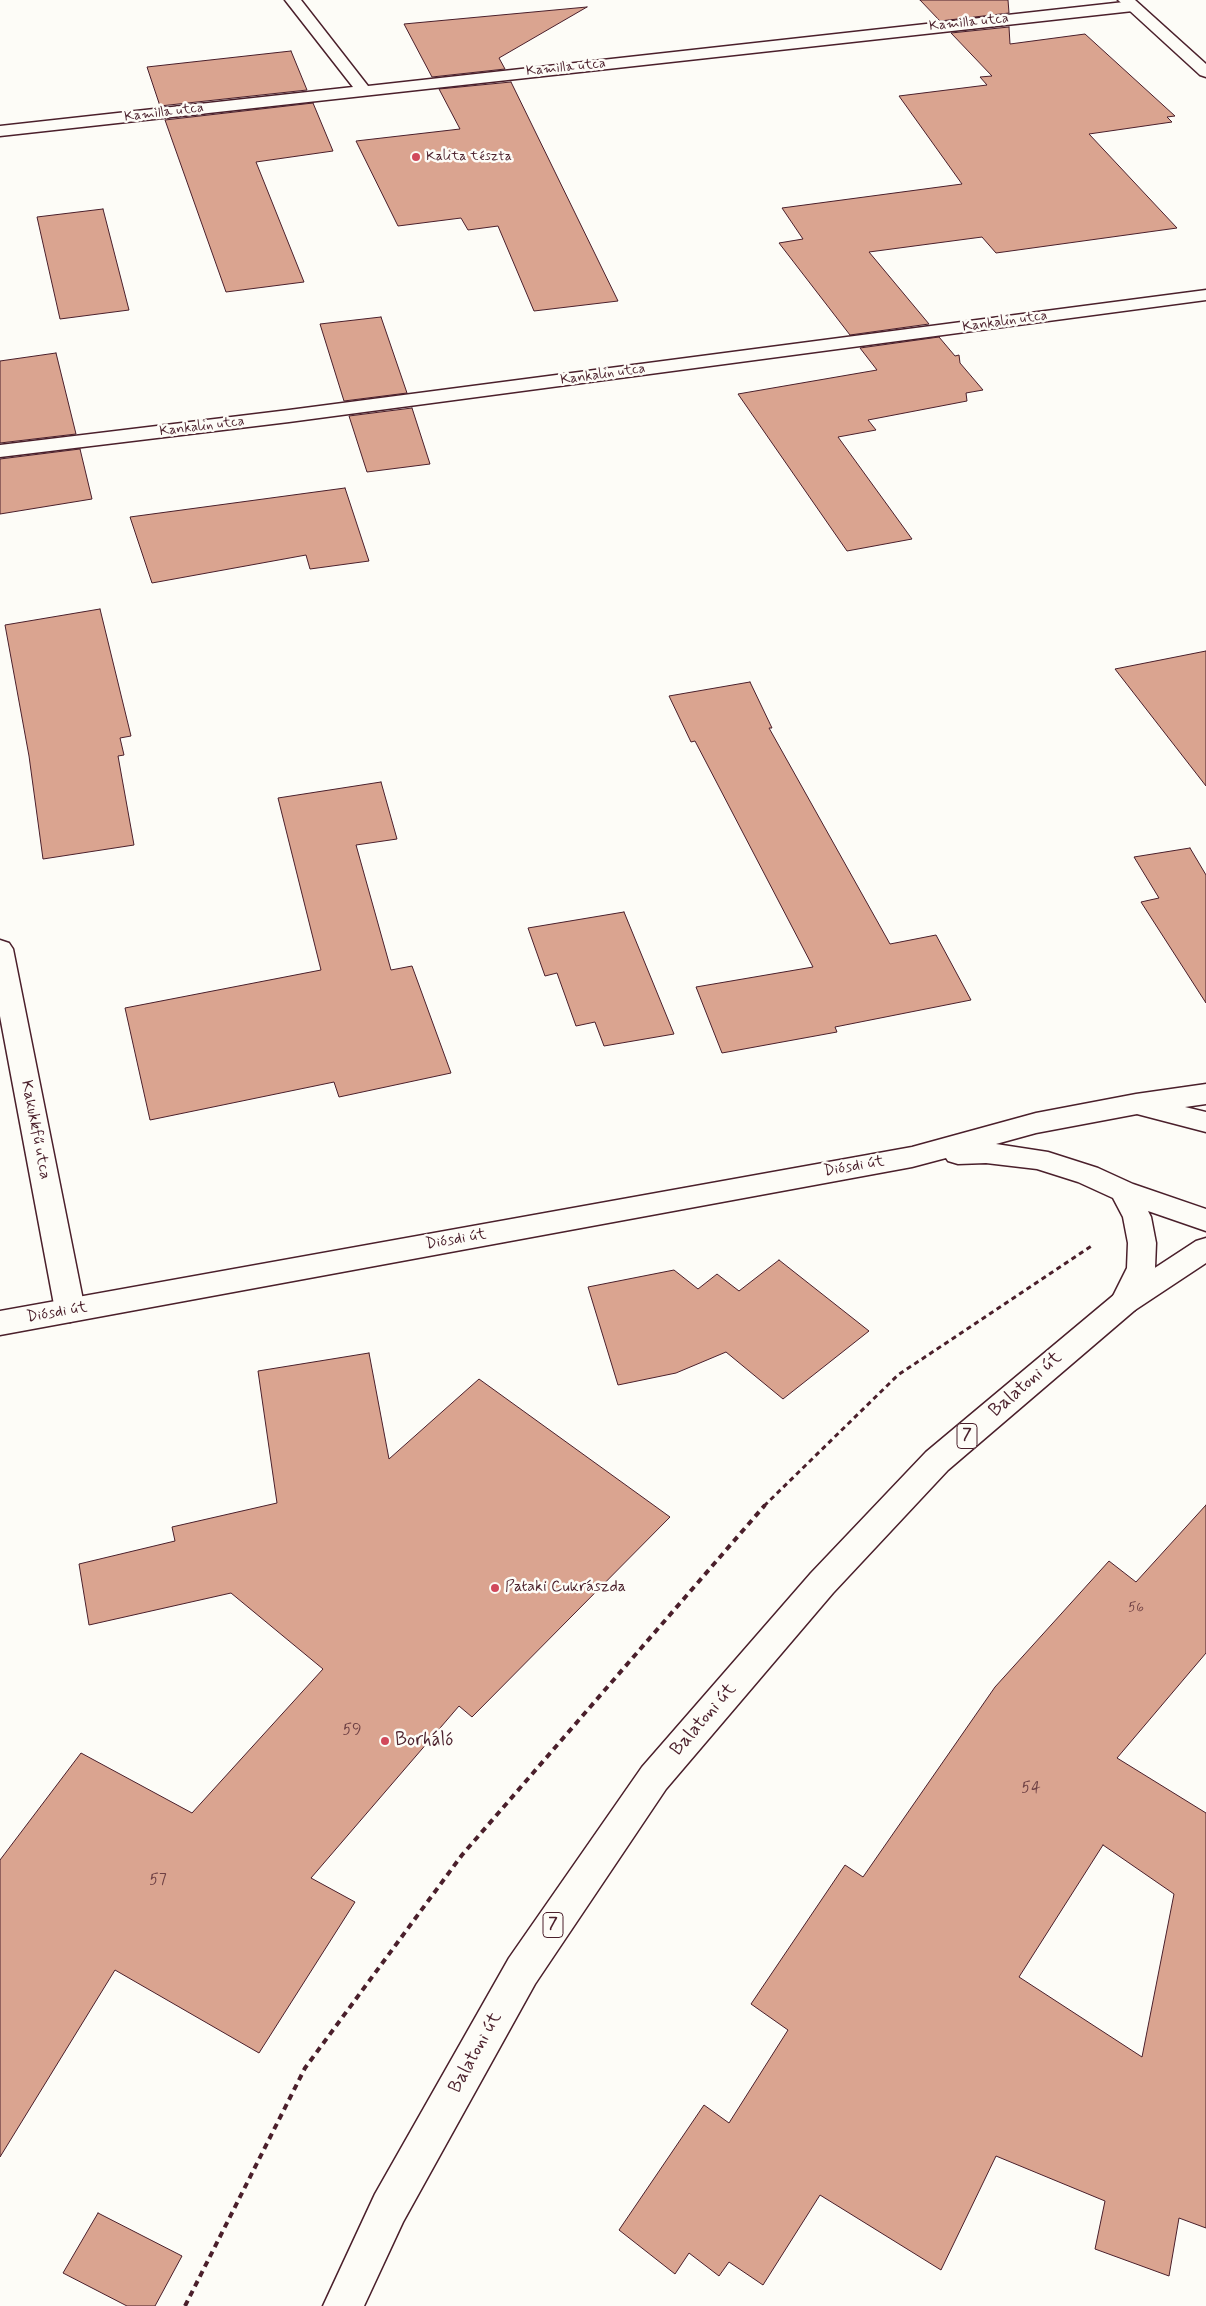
<!DOCTYPE html>
<html>
<head>
<meta charset="utf-8">
<style>
	body { margin:0 }
	canvas { display:block; background:#fdfcf7 }
</style>
</head>
<body>
<canvas width="1206" height="2306"></canvas>
<script>
const g = document.querySelector('canvas').getContext('2d');
g.lineJoin = 'round';
function fill(path, color) {
  g.fillStyle = color;
  g.fill(path, 'evenodd');
}
function toPath(rows) {
  const path = new Path2D();
  for (const r of rows) {
    path.moveTo(r[0], r[1]);
    for (let i = 2; i < r.length; i += 2) path.lineTo(r[i], r[i + 1]);
  }
  return path;
}
function strokePath(path, color, width, dash) {
  g.strokeStyle = color;
  g.lineWidth = width;
  g.lineCap = dash ? 'butt' : 'round';
  g.setLineDash(dash || []);
  g.stroke(path);
}
function drawText(font, color, halo, rows, align = 'center') {
  g.font = font + ' Mynerve,sans-serif';
  g.lineWidth = 5;
  g.setLineDash([]);
  g.textBaseline = 'middle';
  g.strokeStyle = halo;
  g.fillStyle = color;
  for (const [text, x, y, turn = 0] of rows) {
    g.save();
    g.translate(x, y);
    g.rotate((+turn || 0) * Math.PI / 180);
    g.textAlign = isNaN(turn) ? turn : align;
    if (halo) g.strokeText(text, 0, 0);
    g.fillText(text, 0, 0);
    g.restore();
  }
}
const building = toPath([
	[920,0,1008,0,1009,13,940,21,920,0],
	[587,7,499,58,505,69,432,77,404,24,587,7],
	[1009,27,1010,44,1085,34,1175,116,1167,117,1172,122,1089,134,1177,228,996,253,982,237,869,252,929,324,850,335,779,243,803,239,782,208,962,184,899,96,987,85,980,77,992,76,951,33,1009,27],
	[291,51,307,90,160,106,147,67,291,51],
	[511,82,618,301,534,311,498,226,468,230,461,218,398,226,356,141,460,129,439,89,511,82],
	[313,103,333,151,256,162,304,282,226,292,165,120,313,103],
	[103,209,129,310,60,319,37,217,103,209],
	[381,317,407,393,344,401,320,324,381,317],
	[939,337,955,356,959,355,960,363,983,390,966,393,967,401,868,420,876,430,838,437,912,539,847,551,738,394,877,370,860,348,939,337],
	[56,353,76,434,0,443,0,361,56,353],
	[412,408,430,464,367,472,349,416,412,408],
	[80,449,92,499,0,514,0,459,80,449],
	[345,488,369,561,310,569,306,555,152,583,130,517,345,488],
	[100,609,131,736,120,738,124,755,118,756,134,845,43,859,29,756,5,625,100,609],
	[1206,651,1206,786,1115,669,1206,651],
	[750,682,772,728,769,728,890,944,936,935,971,1000,835,1027,837,1032,722,1053,696,987,813,967,695,741,691,742,669,696,750,682],
	[381,782,397,839,356,845,391,970,412,966,451,1073,339,1097,334,1082,150,1120,125,1008,321,970,278,798,381,782],
	[1190,848,1206,875,1206,1003,1141,902,1159,898,1134,857,1190,848],
	[624,912,674,1034,604,1046,595,1022,576,1026,557,973,545,976,528,928,624,912],
	[779,1260,869,1331,783,1399,726,1352,676,1373,618,1385,588,1287,674,1270,698,1289,717,1274,739,1291,779,1260],
	[369,1353,389,1459,479,1379,670,1517,472,1717,459,1706,311,1878,355,1902,259,2053,115,1970,0,2157,0,1860,81,1753,192,1813,323,1669,231,1593,89,1625,79,1564,175,1541,172,1527,277,1503,258,1371,369,1353],
	[1206,1505,1206,1653,1117,1758,1206,1813,1206,2228,1179,2218,1169,2276,1095,2249,1105,2201,996,2156,941,2270,820,2195,763,2285,729,2262,719,2276,689,2253,675,2274,619,2230,704,2105,729,2123,788,2030,751,2004,845,1865,863,1877,995,1687,1109,1561,1136,1582,1206,1505],
	[1103,1845,1174,1894,1142,2057,1019,1977,1103,1845],
	[98,2213,182,2256,155,2306,127,2306,63,2273,98,2213]
]);
fill(building, '#daa490');
strokePath(building, '#4a1f2b', 1);
const minor = toPath([
	[285,0,301,0,368,86,1133,1,1141,6,1133,11,0,136,0,126,353,87,285,0],
	[1206,290,1206,300,289,422,0,457,0,445,289,410,1206,290],
	[0,940,9,943,13,949,85,1310,80,1318,70,1322,60,1318,55,1310,0,1016,0,940]
]);
const tertiary = toPath([
	[1118,0,1135,0,1206,64,1206,77,1200,75,1118,0]
]);
const secondary = toPath([
	[1206,1084,1206,1104,1185,1107,1206,1112,1206,1132,1137,1114,1036,1133,996,1144,1048,1152,1098,1168,1133,1184,1206,1209,1206,1231,1148,1211,1151,1217,1156,1243,1155,1268,1135,1310,1125,1313,1115,1310,1110,1302,1127,1268,1128,1243,1123,1217,1113,1198,1078,1182,1037,1169,986,1163,958,1164,948,1161,946,1158,912,1167,0,1335,0,1311,912,1147,1036,1113,1136,1094,1206,1084]
]);
const primary = toPath([
	[1206,1238,1206,1263,1135,1310,948,1470,833,1593,666,1789,535,1984,403,2222,364,2306,323,2306,375,2194,509,1958,642,1767,811,1573,926,1452,1115,1294,1196,1241,1206,1238]
]);
strokePath(minor, '#4a1f2b', 3);
strokePath(tertiary, '#4a1f2b', 3);
strokePath(secondary, '#4a1f2b', 3);
strokePath(primary, '#4a1f2b', 3);
strokePath(toPath([
	[764,1506,898,1375,1093,1245]
]), '#4a1f2b', 3, [5, 4]);
strokePath(toPath([
	[185,2306,305,2068,462,1855,765,1505]
]), '#4a1f2b', 4, [6, 5]);
fill(minor, '#fdfcf7');
fill(tertiary, '#fdfcf7');
fill(secondary, '#fdfcf7');
fill(primary, '#fdfcf7');
for (const [x, y, r, color] of [
	[416,157,5,"#d1495b"],
	[495,1588,5,"#d1495b"],
	[385,1741,5,"#d1495b"]
]) {
  const dot = new Path2D();
  dot.arc(x, y, r, 0, 2 * Math.PI);
  g.fillStyle = color;
  g.fill(dot);
  strokePath(dot, '#fdfcf7', 2);
}
drawText('14px', '#4a1f2b', '#fdfcf7', [
	["Kamilla utca",969,23,-6],
	["Kamilla utca",566,68,-6],
	["Kamilla utca",164,113,-7],
	["Kankalin utca",1005,322,-8],
	["Kankalin utca",603,375,-8],
	["Kankalin utca",202,427,-7]
]);
drawText('14px', '#4a1f2b', '#fdfcf7', [
	["Kalita tészta",426,157]
], 'left');
drawText('14px', '#6e4044', null, [
	["56",1136,1608]
]);
for (const [x, y, w] of [
	[967,1436,20],
	[553,1925,20]
]) {
  const box = new Path2D();
  box.roundRect(x - w / 2, y - 12.5, w, 25, 4);
  g.fillStyle = '#fdfcf7';
  g.fill(box);
  strokePath(box, '#4a1f2b', 1);
}
drawText('bold 15px', '#4a1f2b', null, [
	["7",967,1436],
	["7",553,1925]
]);
drawText('16px', '#4a1f2b', '#fdfcf7', [
	["Kakukkfű utca",35,1130,79],
	["Diósdi út",854,1167,-10],
	["Diósdi út",456,1240,-10],
	["Diósdi út",57,1313,-10]
]);
drawText('16px', '#4a1f2b', '#fdfcf7', [
	["Pataki Cukrászda",505,1588]
], 'left');
drawText('16px', '#6e4044', null, [
	["59",352,1731],
	["54",1031,1789],
	["57",158,1881]
]);
drawText('19px', '#4a1f2b', '#fdfcf7', [
	["Balatoni út",1026,1385,-41],
	["Balatoni út",704,1720,-49],
	["Balatoni út",476,2053,-61]
]);
drawText('19px', '#4a1f2b', '#fdfcf7', [
	["Borháló",395,1741]
], 'left');
</script>
</body>
</html>
